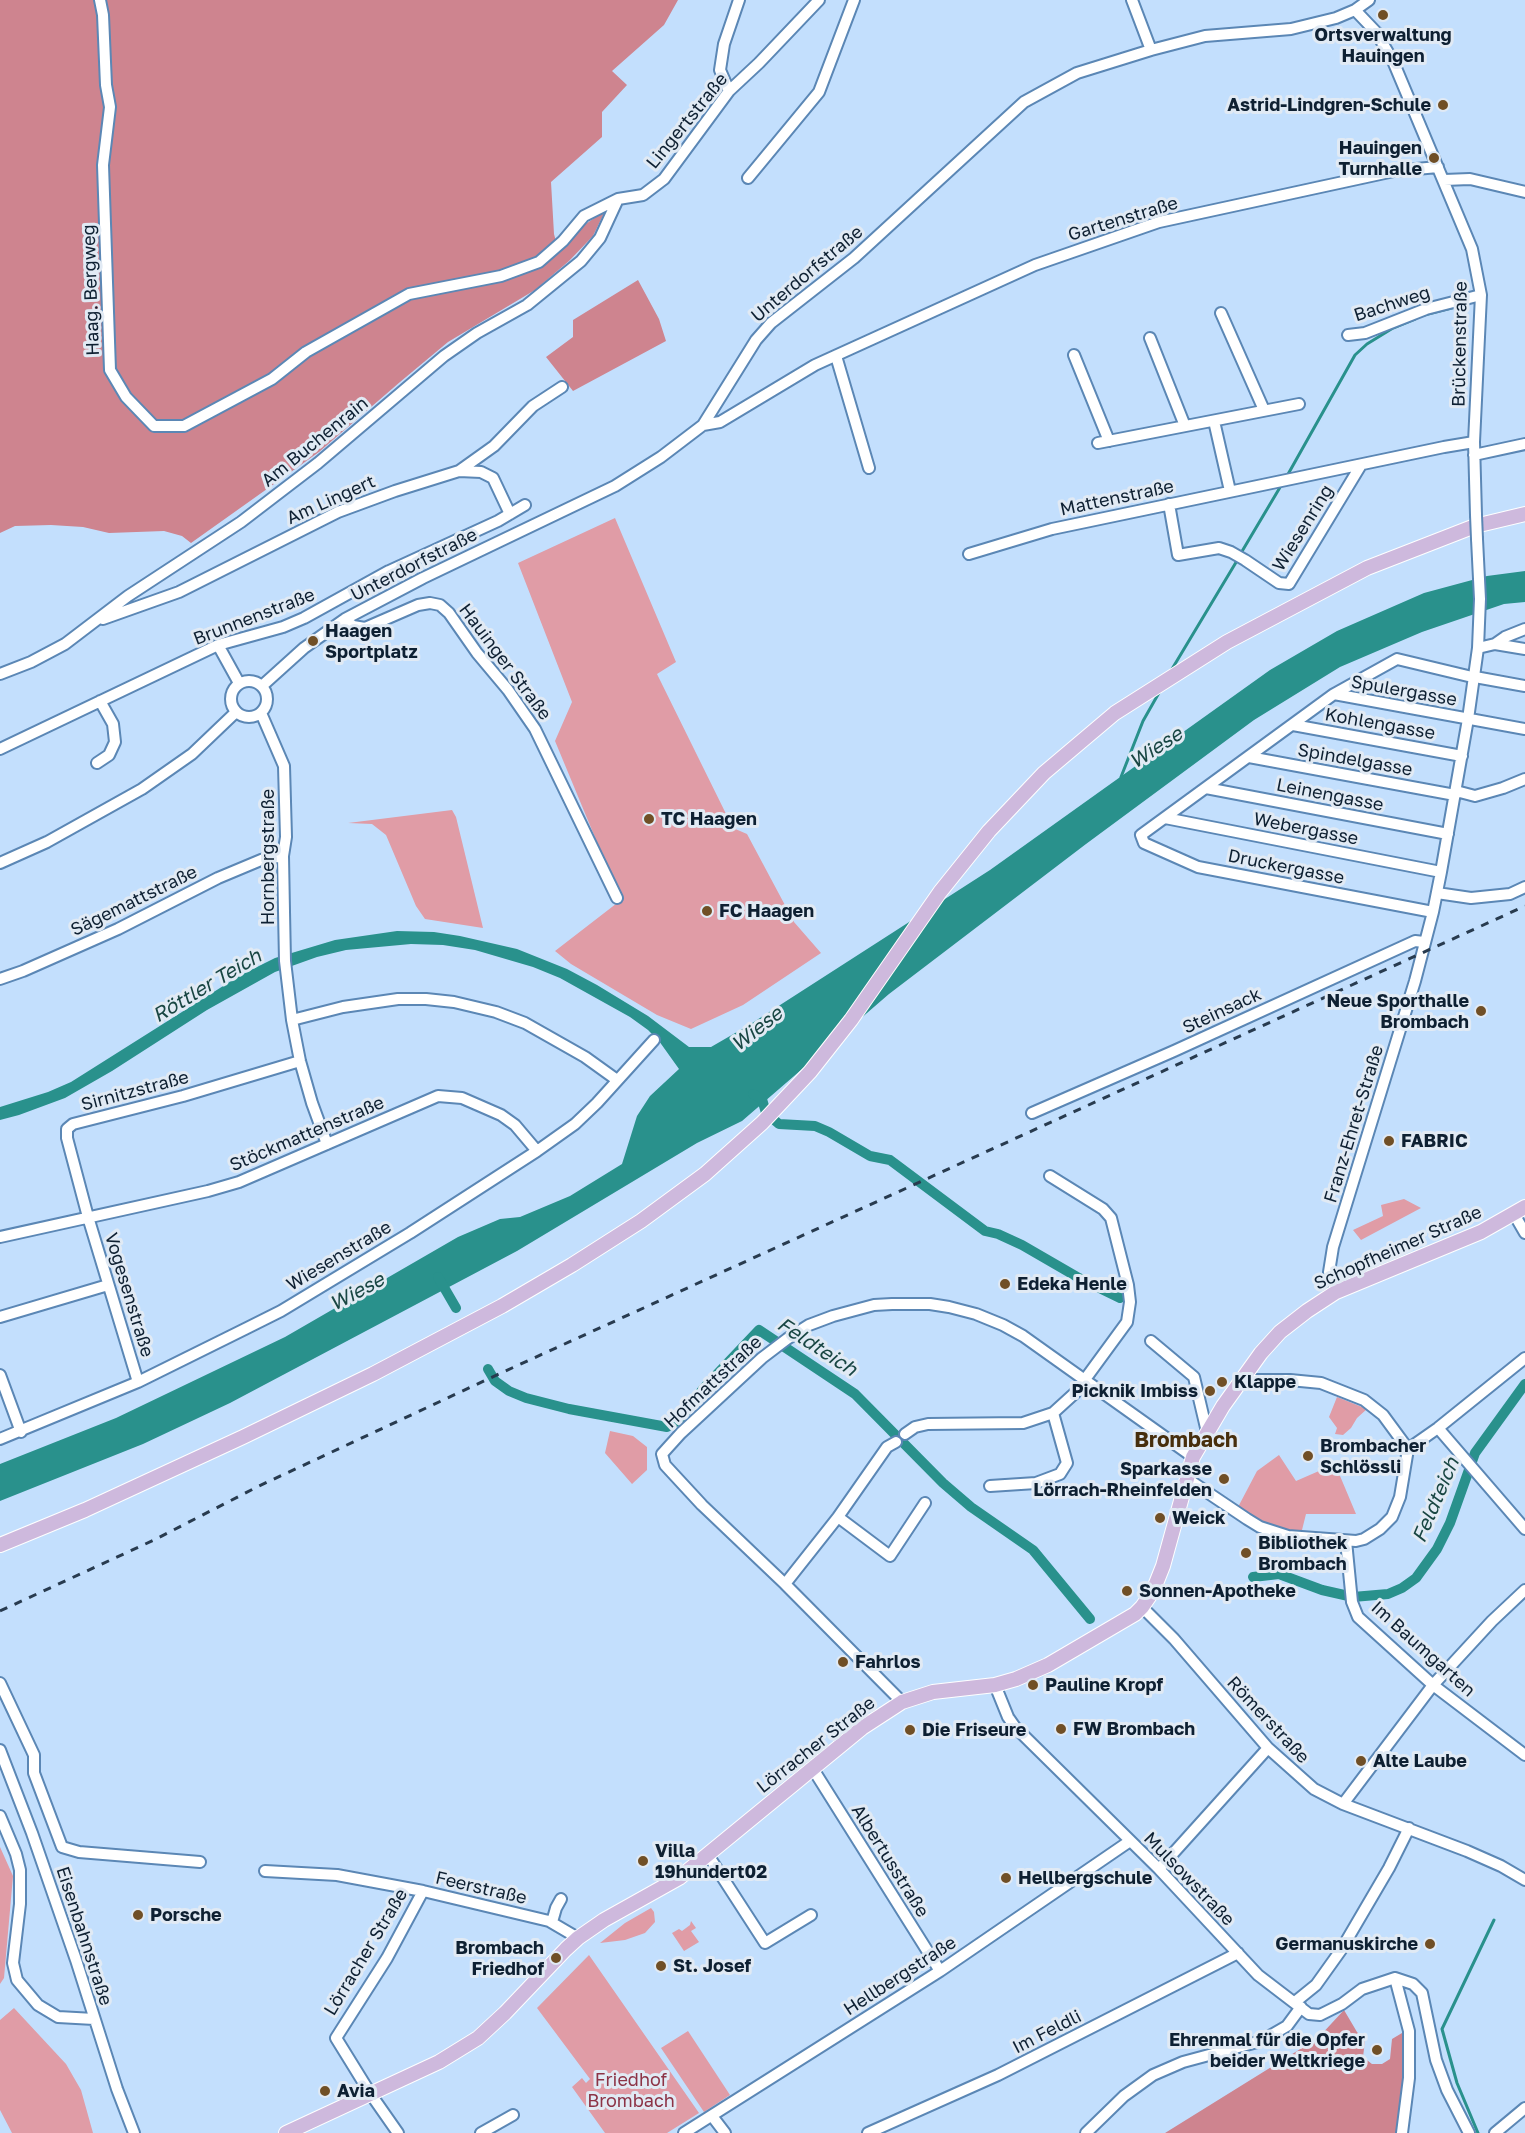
<!DOCTYPE html>
<html>
<head>
<meta charset="utf-8">
<style>
	body { margin:0 }
	canvas { display:block; background:#c3dffd }
</style>
</head>
<body>
<canvas width="1525" height="2133"></canvas>
<script>
const g = document.querySelector('canvas').getContext('2d');
g.lineJoin = 'round';
function fill(path, color) {
  g.fillStyle = color;
  g.fill(path, 'evenodd');
}
function toPath(rows) {
  const path = new Path2D();
  for (const r of rows) {
    if (r.length === 3) {
      path.moveTo(r[0] + r[2], r[1]);
      path.arc(r[0], r[1], r[2], 0, 2 * Math.PI);
      continue;
    }
    path.moveTo(r[0], r[1]);
    for (let i = 2; i < r.length; i += 2) path.lineTo(r[i], r[i + 1]);
  }
  return path;
}
function strokePath(path, color, width, dash) {
  g.strokeStyle = color;
  g.lineWidth = width;
  g.lineCap = dash ? 'butt' : 'round';
  g.setLineDash(dash || []);
  g.stroke(path);
}
function drawText(font, color, halo, rows, align = 'center') {
  g.font = font + ' "Golos Text",sans-serif';
  g.lineWidth = 6;
  g.setLineDash([]);
  g.textBaseline = 'middle';
  g.strokeStyle = halo;
  g.fillStyle = color;
  for (const [text, x, y, turn = 0] of rows) {
    g.save();
    g.translate(x, y);
    g.rotate((+turn || 0) * Math.PI / 180);
    g.textAlign = isNaN(turn) ? turn : align;
    if (halo) g.strokeText(text, 0, 0);
    g.fillText(text, 0, 0);
    g.restore();
  }
}
fill(toPath([
	[615,518,676,662,657,674,733,828,747,834,794,922,821,953,743,1005,691,1029,657,1015,571,964,555,951,621,900,555,741,572,702,518,563],
	[452,810,456,817,483,928,425,919,416,906,386,835,372,824,348,823],
	[1404,1199,1421,1208,1361,1240,1353,1230,1383,1216,1381,1205],
	[1337,1397,1367,1409,1357,1418,1351,1428,1343,1435,1335,1434,1337,1428,1329,1417],
	[610,1431,633,1436,647,1447,647,1470,632,1484,605,1453],
	[1279,1455,1296,1481,1335,1464,1356,1514,1306,1514,1301,1534,1273,1528,1237,1509,1257,1471],
	[0,1847,13,1876,4,1978,0,1984],
	[651,1908,654,1912,655,1922,645,1933,625,1940,600,1943,625,1923],
	[691,1921,696,1928,691,1931,699,1942,684,1951,672,1933,679,1929,682,1931,690,1925],
	[589,1955,699,2113,667,2133,605,2133,572,2087,582,2078,586,2083,590,2079,537,2008],
	[14,2008,66,2064,81,2090,93,2133,12,2133,0,2110,0,2020],
	[688,2031,730,2095,704,2112,661,2048]
]), '#e09ca6');
fill(toPath([
	[0,0,678,0,664,25,612,71,627,85,602,112,602,137,551,182,554,234,558,249,587,223,605,211,593,236,569,261,535,290,448,342,400,382,319,452,191,543,182,536,164,531,109,533,83,527,51,525,15,526,0,533],
	[638,280,659,319,666,341,573,391,546,357,573,337,573,320],
	[1344,2010,1357,2032,1365,2041,1363,2057,1372,2064,1382,2064,1390,2059,1392,2039,1402,2033,1406,2050,1401,2133,1165,2133,1318,2038]
]), '#ce848f');
fill(toPath([
	[1525,571,1525,602,1504,604,1422,632,1340,667,1254,720,1086,844,889,994,742,1121,697,1143,517,1251,230,1403,143,1444,0,1501,0,1464,116,1418,285,1337,458,1237,500,1219,520,1217,570,1196,622,1164,637,1116,650,1096,679,1069,659,1041,648,1030,630,1017,560,978,533,967,475,950,443,945,411,944,346,950,317,957,275,972,207,1010,112,1071,65,1098,19,1115,0,1120,0,1107,48,1092,71,1082,239,976,275,958,335,940,397,931,434,932,460,936,517,949,567,969,597,985,648,1016,689,1047,711,1047,749,1025,990,870,1270,670,1337,631,1424,593,1487,576]
]), '#29918c');
strokePath(toPath([
	[1424,315,1463,305],
	[1287,476,1355,355,1367,344,1393,328,1415,319],
	[1241,553,1282,484],
	[1172,669,1238,559],
	[1121,777,1143,721,1160,691],
	[1478,2133,1457,2083,1442,2029,1494,1920]
]), '#29918c', 3);
strokePath(toPath([
	[753,1094,762,1099,766,1113,779,1124,815,1126,829,1132,870,1156,890,1160,985,1231,998,1234,1022,1245,1079,1278,1120,1298],
	[438,1277,456,1308],
	[488,1369,495,1381,509,1391,526,1398,569,1409,667,1427,679,1420,703,1389,759,1330,855,1394,943,1483,971,1507,1033,1550,1090,1619],
	[1253,1577,1279,1574,1322,1590,1353,1597,1388,1594,1402,1588,1416,1578,1437,1549,1450,1523,1475,1453,1525,1384]
]), '#29918c', 10);
const minor = toPath([
	[100,0,103,15,106,85,110,107,103,165,110,370,126,397,154,426,184,426,272,379,306,352,409,294,501,276,539,262,563,241,584,216,618,199,643,195,664,179,729,91,759,63,819,0],
	[1132,0,1151,50],
	[1355,10,1376,32,1393,61,1472,249,1481,295,1474,442,1476,515],
	[729,91,720,70,724,44,739,0],
	[748,178,819,92,854,0],
	[1444,180,1470,179,1525,192],
	[1221,313,1264,410],
	[1348,335,1365,333,1426,309,1481,295],
	[1150,338,1185,426],
	[1074,355,1109,441],
	[836,356,869,468],
	[1214,421,1230,491],
	[703,425,720,422,815,365,1035,265,1159,222,1394,171,1438,167],
	[1098,443,1299,404],
	[1474,455,1525,444],
	[459,471,481,472,493,478,510,514],
	[1169,504,1178,555,1219,548,1231,552,1245,560,1279,583,1289,584,1361,465],
	[969,554,1052,529,1444,447,1474,442],
	[103,619,179,592,338,512,395,491,459,471,494,446,533,406,562,387],
	[345,619,353,626,365,628,418,605,430,603,440,605,449,613,477,653,508,690,535,729,617,898],
	[1495,644,1525,649],
	[218,645,239,683],
	[1478,648,1495,644,1505,637,1525,629],
	[0,674,31,662,65,644,128,596,241,522,318,463,444,356,477,333,527,305,581,261,600,238,618,199],
	[1475,677,1525,686],
	[249,699,18],
	[263,685,304,648,345,619,423,578,615,486,661,457,703,425,756,340,771,323,854,258,1024,102,1077,73,1151,50,1205,36,1291,29,1336,18,1355,10,1369,0],
	[1334,694,1525,729],
	[261,713,284,766,286,837,283,856,284,911,285,961,292,1020,300,1061,312,1103,327,1144],
	[1293,725,1462,756],
	[0,749,218,645,283,627,304,618,389,571,498,521,525,505],
	[1249,757,1455,795],
	[97,763,109,755,115,742,113,724,100,701],
	[1206,788,1448,834],
	[1456,791,1475,796,1503,788,1525,779],
	[1165,818,1441,872],
	[0,863,47,842,142,789,192,754,236,712],
	[1437,893,1471,898,1510,894,1525,887],
	[1433,912,1198,867,1144,843,1141,835,1334,694,1397,659,1468,676],
	[0,979,23,971,118,929,218,878,261,860,283,856],
	[292,1020,343,1007,398,999,426,999,454,1002,496,1012,525,1023,585,1057,617,1080],
	[1032,1113,1174,1051,1415,941,1424,942],
	[1514,1214,1525,1233],
	[0,1237,208,1191,239,1182,438,1096,462,1098,501,1115,515,1125,537,1151],
	[1336,1292,1329,1272,1333,1247,1415,981,1433,912,1441,872,1468,719,1478,648,1480,599,1477,539],
	[0,1317,108,1285],
	[1151,1341,1194,1377,1207,1432],
	[0,1375,21,1432],
	[138,1382,88,1217,67,1138,67,1129,73,1124,183,1096,300,1061],
	[1438,1428,1525,1529],
	[905,1434,915,1427,928,1424,1023,1423,1053,1413,1075,1393,1127,1322,1130,1302,1128,1285,1111,1218,1103,1209,1050,1176],
	[0,1439,138,1382,245,1329,281,1311,410,1233,537,1151,575,1124,597,1103,654,1040],
	[1408,1449,1438,1428,1525,1358],
	[1186,1478,1247,1519,1260,1527,1288,1536,1356,1541,1364,1539,1380,1529,1392,1517,1400,1497,1408,1449,1383,1415,1364,1400,1321,1383,1290,1380,1241,1380],
	[990,1486,1036,1483,1060,1474,1067,1463,1053,1413],
	[838,1517,890,1556,925,1503],
	[1346,1541,1352,1602,1358,1617,1433,1685,1525,1755],
	[785,1584,838,1517,887,1447,896,1442],
	[1142,1607,1174,1639,1268,1748,1314,1789,1343,1804,1467,1851,1501,1866,1525,1880],
	[0,1683,34,1755,34,1773,62,1847,79,1852,200,1862],
	[995,1685,1008,1717,1015,1727,1159,1869,1258,1975,1309,2014,1320,2015,1342,2004,1362,1989,1395,1978],
	[902,1702,785,1584,702,1505,665,1465,662,1454,681,1433,762,1358,787,1339,809,1325,833,1316,874,1305,892,1304,930,1304,949,1307,976,1314,1003,1325,1023,1336,1193,1457],
	[0,1750,32,1833,76,1960,117,2089,134,2133],
	[813,1769,940,1971],
	[1343,1804,1433,1685,1492,1621,1525,1590],
	[0,1816,16,1854,20,1870,20,1904,13,1963,17,1980,38,2005,58,2017,94,2019],
	[708,1855,765,1943,811,1915],
	[1159,1869,1268,1748],
	[265,1871,337,1875,423,1891,549,1921,578,1938],
	[552,1922,556,1908,561,1899],
	[1395,1978,1413,1984,1422,1993,1436,2060,1447,2090,1469,2133],
	[1395,1978,1409,2031,1409,2078,1402,2133],
	[1295,2002,1316,1985,1341,1950,1389,1868,1409,1828],
	[712,2116,725,2133],
	[398,2133,370,2093,336,2038,387,1958,423,1891],
	[481,2133,513,2115],
	[684,2133,940,1971,1130,1841],
	[868,2133,998,2075,1238,1953],
	[1086,2133,1124,2096,1153,2075,1183,2062,1261,2041,1287,2026,1301,2007],
	[1495,2133,1525,2108]
]);
const major = toPath([
	[0,1545,85,1510,243,1437,373,1374,502,1306,572,1265,641,1221,705,1174,762,1123,810,1072,851,1020,940,892,989,831,1044,773,1115,713,1227,642,1367,568,1475,526,1525,514],
	[286,2133,439,2062,478,2038,505,2013,566,1949,578,1938,604,1920,679,1878,862,1728,902,1702,933,1692,995,1685,1016,1679,1048,1665,1135,1614,1142,1607,1153,1591,1163,1566,1193,1457,1223,1406,1261,1353,1280,1332,1307,1311,1336,1292,1481,1232,1525,1207]
]);
strokePath(minor, '#5b87b5', 14);
strokePath(major, '#fff', 16);
strokePath(minor, '#fff', 10);
strokePath(major, '#ceb9dd', 14);
strokePath(toPath([
	[0,1611,154,1540,259,1486,501,1373,1525,906]
]), '#283b4f', 3, [8, 8]);
const minorBridge = toPath([
	[1476,515,1477,539]
]);
strokePath(minorBridge, '#5b87b5', 14, []);
strokePath(minorBridge, '#fff', 10);
for (const [x, y, r, color] of [
	[1383,15,6,"#704f26"],
	[1443,105,6,"#704f26"],
	[1434,158,6,"#704f26"],
	[313,641,6,"#704f26"],
	[649,819,6,"#704f26"],
	[707,911,6,"#704f26"],
	[1481,1011,6,"#704f26"],
	[1389,1141,6,"#704f26"],
	[1005,1284,6,"#704f26"],
	[1222,1382,6,"#704f26"],
	[1210,1391,6,"#704f26"],
	[1308,1456,6,"#704f26"],
	[1224,1479,6,"#704f26"],
	[1160,1518,6,"#704f26"],
	[1246,1553,6,"#704f26"],
	[1127,1591,6,"#704f26"],
	[843,1662,6,"#704f26"],
	[1033,1685,6,"#704f26"],
	[1061,1729,6,"#704f26"],
	[910,1730,6,"#704f26"],
	[1361,1761,6,"#704f26"],
	[643,1861,6,"#704f26"],
	[1006,1878,6,"#704f26"],
	[138,1915,6,"#704f26"],
	[1430,1944,6,"#704f26"],
	[556,1958,6,"#704f26"],
	[661,1966,6,"#704f26"],
	[1377,2050,6,"#704f26"],
	[325,2091,6,"#704f26"]
]) {
  const dot = new Path2D();
  dot.arc(x, y, r, 0, 2 * Math.PI);
  g.fillStyle = color;
  g.fill(dot);
  strokePath(dot, '#e1eaf4', 2);
}
drawText('bold 18px', '#0e2032', '#e1eaf4', [
	["Ortsverwaltung",1383,35,"center"],
	["Hauingen",1383,56,"center"],
	["Astrid-Lindgren-Schule",1431,105,"right"],
	["Hauingen",1422,148,"right"],
	["Turnhalle",1422,169,"right"],
	["Haagen",325,631],
	["Sportplatz",325,652],
	["TC Haagen",661,819],
	["FC Haagen",719,911],
	["Neue Sporthalle",1469,1001,"right"],
	["Brombach",1469,1022,"right"],
	["FABRIC",1401,1141],
	["Edeka Henle",1017,1284],
	["Klappe",1234,1382],
	["Picknik Imbiss",1198,1391,"right"],
	["Brombacher",1320,1446],
	["Schlössli",1320,1467],
	["Sparkasse",1212,1469,"right"],
	["Lörrach-Rheinfelden",1212,1490,"right"],
	["Weick",1172,1518],
	["Bibliothek",1258,1543],
	["Brombach",1258,1564],
	["Sonnen-Apotheke",1139,1591],
	["Fahrlos",855,1662],
	["Pauline Kropf",1045,1685],
	["FW Brombach",1073,1729],
	["Die Friseure",922,1730],
	["Alte Laube",1373,1761],
	["Villa",655,1851],
	["19hundert02",655,1872],
	["Hellbergschule",1018,1878],
	["Porsche",150,1915],
	["Germanuskirche",1418,1944,"right"],
	["Brombach",544,1948,"right"],
	["Friedhof",544,1969,"right"],
	["St. Josef",673,1966],
	["Ehrenmal für die Opfer",1365,2040,"right"],
	["beider Weltkriege",1365,2061,"right"],
	["Avia",337,2091]
], 'left');
drawText('18px', '#0e2032', '#e1eaf4', [
	["Lingertstraße",687,121,-51],
	["Gartenstraße",1123,219,-17],
	["Unterdorfstraße",807,274,-40],
	["Haag. Bergweg",91,290,-92],
	["Bachweg",1392,304,-18],
	["Brückenstraße",1460,344,-89],
	["Am Buchenrain",315,442,-39],
	["Mattenstraße",1117,498,-12],
	["Am Lingert",331,500,-24],
	["Wiesenring",1303,528,-58],
	["Unterdorfstraße",414,565,-27],
	["Brunnenstraße",254,617,-21],
	["Hauinger Straße",505,662,53],
	["Spulergasse",1404,691,10],
	["Kohlengasse",1380,724,10],
	["Spindelgasse",1355,760,10],
	["Leinengasse",1330,795,11],
	["Webergasse",1306,829,11],
	["Hornbergstraße",268,857,-90],
	["Druckergasse",1286,867,11],
	["Sägemattstraße",134,901,-26],
	["Steinsack",1222,1011,-25],
	["Sirnitzstraße",135,1091,-15],
	["Franz-Ehret-Straße",1354,1124,-73],
	["Stöckmattenstraße",307,1134,-23],
	["Schopfheimer Straße",1398,1248,-24],
	["Wiesenstraße",339,1256,-31],
	["Vogesenstraße",129,1295,73],
	["Hofmattstraße",713,1382,-43],
	["Im Baumgarten",1423,1649,42],
	["Römerstraße",1268,1720,47],
	["Lörracher Straße",816,1745,-38],
	["Albertusstraße",890,1861,58],
	["Mulsowstraße",1189,1879,46],
	["Feerstraße",481,1888,13],
	["Eisenbahnstraße",84,1936,72],
	["Lörracher Straße",366,1952,-59],
	["Hellbergstraße",900,1976,-33],
	["Im Feldli",1047,2032,-27]
]);
drawText('18px', '#8c3346', '#e1eaf4', [
	["Friedhof",631,2080],
	["Brombach",631,2101]
]);
drawText('italic 20px', '#194643', '#e1eaf4', [
	["Wiese",1156,748,-33],
	["Röttler Teich",207,986,-31],
	["Wiese",757,1029,-38],
	["Wiese",357,1292,-28],
	["Feldteich",817,1347,33],
	["Feldteich",1436,1500,-67]
]);
drawText('bold 21px', '#472e0c', '#e1eaf4', [
	["Brombach",1186,1440]
]);
</script>
</body>
</html>
